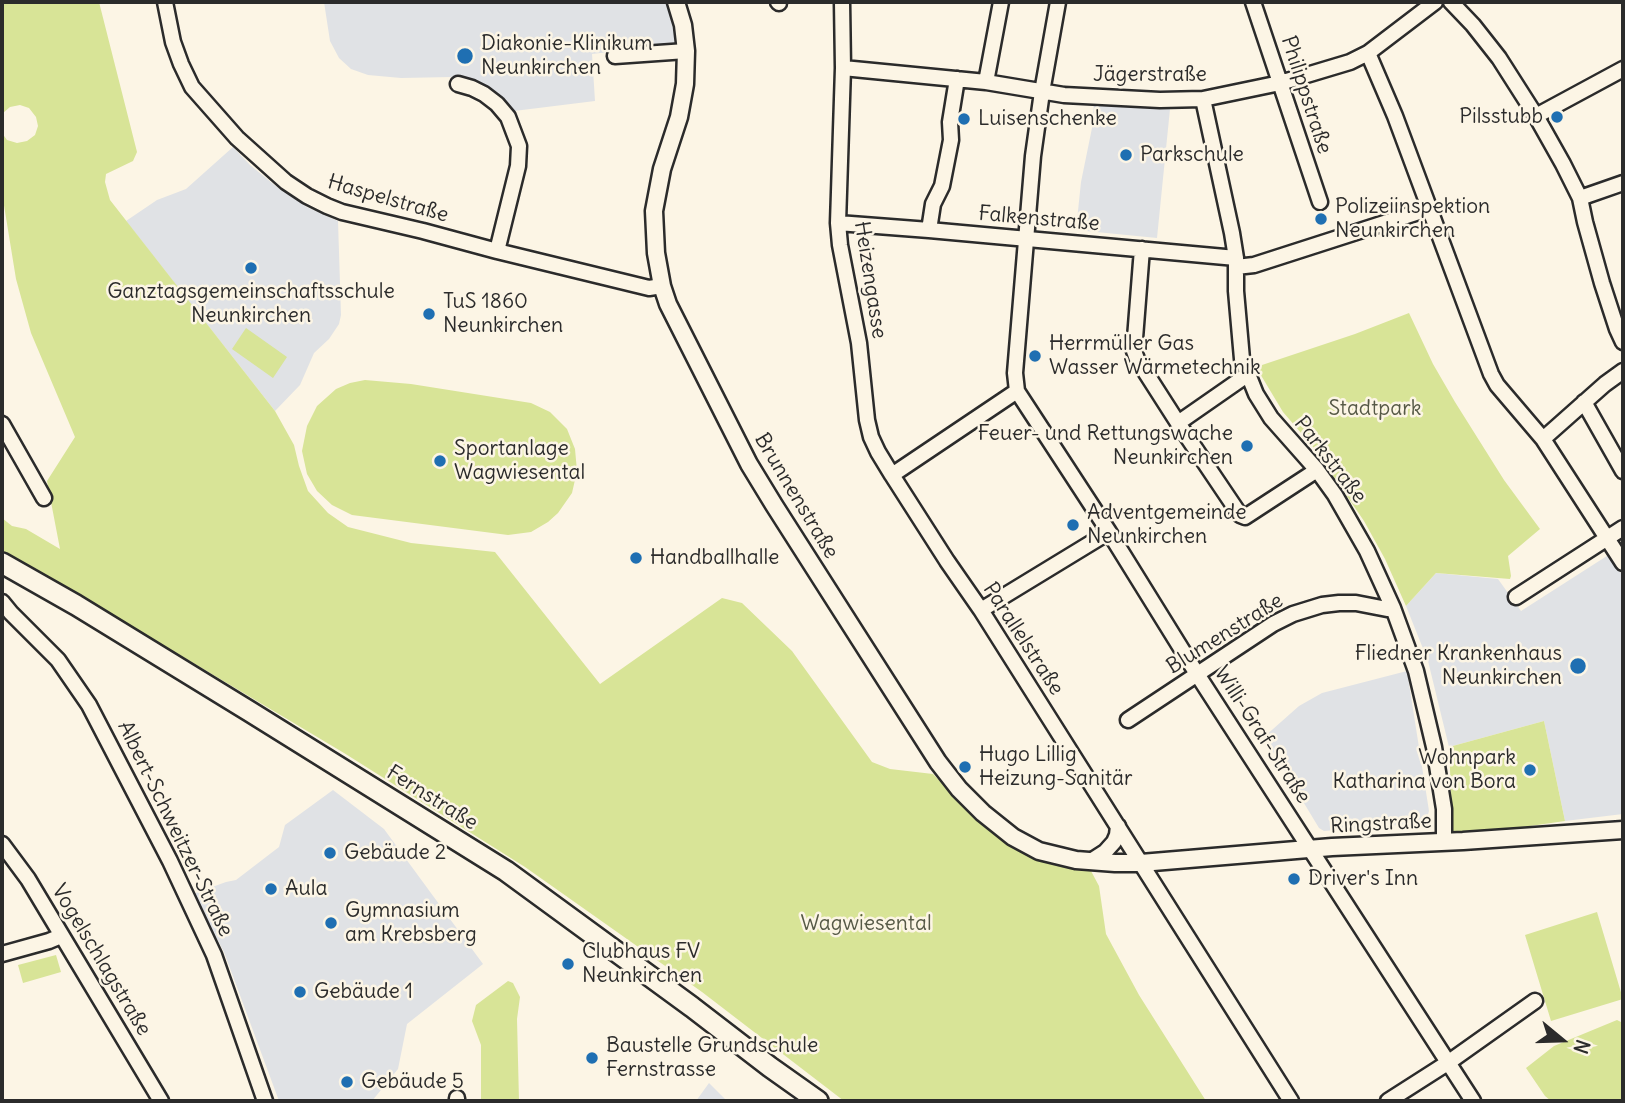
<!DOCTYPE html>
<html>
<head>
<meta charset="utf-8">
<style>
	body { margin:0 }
	#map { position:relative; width:1625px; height:1103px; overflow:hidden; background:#fcf5e5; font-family:Delius,sans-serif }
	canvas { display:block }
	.frame { position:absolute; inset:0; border:4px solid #2b2b2b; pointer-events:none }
	.north { position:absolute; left:1527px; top:1005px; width:70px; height:70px; -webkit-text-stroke:5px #fcf5e5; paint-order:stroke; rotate:109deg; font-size:19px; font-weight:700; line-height:28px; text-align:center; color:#2b2b2b }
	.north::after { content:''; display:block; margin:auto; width:24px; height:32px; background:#2b2b2b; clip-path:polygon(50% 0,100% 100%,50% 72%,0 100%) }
</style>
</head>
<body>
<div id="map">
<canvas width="1625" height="1103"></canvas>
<div class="frame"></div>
<div class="north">N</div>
</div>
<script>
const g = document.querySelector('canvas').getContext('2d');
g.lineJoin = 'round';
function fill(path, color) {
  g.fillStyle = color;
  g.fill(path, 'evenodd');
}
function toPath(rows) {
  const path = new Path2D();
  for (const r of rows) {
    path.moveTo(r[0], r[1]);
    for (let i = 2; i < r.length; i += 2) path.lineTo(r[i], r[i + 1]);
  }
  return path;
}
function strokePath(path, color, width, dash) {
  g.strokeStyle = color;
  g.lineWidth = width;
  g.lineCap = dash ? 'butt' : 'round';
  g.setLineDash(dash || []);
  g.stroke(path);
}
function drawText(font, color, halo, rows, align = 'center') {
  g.font = font + ' Delius,sans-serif';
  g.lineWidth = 5;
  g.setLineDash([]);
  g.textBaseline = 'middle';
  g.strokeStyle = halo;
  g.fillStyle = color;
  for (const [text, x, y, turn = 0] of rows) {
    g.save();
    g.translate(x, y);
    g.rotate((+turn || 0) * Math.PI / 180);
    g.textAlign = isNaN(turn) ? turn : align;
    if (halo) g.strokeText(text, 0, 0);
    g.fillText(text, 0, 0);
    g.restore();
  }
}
fill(toPath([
	[324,2,667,2,677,44,592,54,595,101,514,111,492,93,470,81,452,77,401,78,368,75,351,69,339,58,330,41],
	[1094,104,1170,109,1157,238,1076,230,1081,182,1092,128],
	[233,147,250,165,277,187,307,207,338,221,341,315,339,324,329,339,314,353,300,385,275,411,126,221,157,200,186,189],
	[1610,554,1623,577,1623,814,1565,821,1544,721,1449,747,1428,661,1406,606,1436,573,1498,579,1521,611],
	[1407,671,1429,811,1427,818,1424,823,1324,831,1319,828,1264,737,1299,706,1322,693],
	[333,790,384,829,483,964,407,1024,398,1069,372,1101,279,1101,224,952,193,894,226,882,236,880,279,847,285,825],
	[709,1083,727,1101,696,1101]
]), '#e0e2e5');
fill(toPath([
	[2,2,99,2,137,152,133,161,106,174,105,182,110,200,275,411,294,445,299,466,308,491,328,513,348,527,411,543,495,552,600,684,722,598,742,603,792,651,872,762,890,769,933,774,966,808,1005,841,1035,858,1060,865,1091,871,1099,886,1106,934,1139,995,1206,1101,844,1101,702,992,525,867,344,753,71,590,61,586,2,552,2,518,12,526,26,529,60,549,47,481,75,437,31,333,16,279,2,193,2,133,7,140,17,143,27,141,35,135,38,126,36,117,29,108,20,105,10,107,3,113,2,116],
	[1409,313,1433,364,1455,402,1504,480,1540,529,1508,556,1511,576,1510,579,1436,573,1406,606,1385,559,1364,521,1314,448,1283,412,1256,367,1355,334],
	[246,328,287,357,273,378,232,349],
	[365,380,411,384,531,403,550,412,567,429,575,449,577,471,572,493,558,513,548,522,531,532,508,535,352,515,332,505,317,491,307,474,302,451,307,426,317,406,336,389,350,383],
	[1544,721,1565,821,1453,837,1449,747],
	[1597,912,1623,999,1551,1021,1525,935],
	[56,955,61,972,23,983,18,965],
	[508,981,513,983,520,997,517,1019,519,1101,481,1101,481,1045,472,1021,476,1005],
	[1617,1020,1623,1023,1623,1101,1551,1101,1545,1096,1526,1068,1554,1046]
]), '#d8e497');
const minor = toPath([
	[165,2,173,42,181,64,192,87,237,138,286,182,307,196,327,206,342,212,423,231,497,251,649,288,662,286],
	[778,2,779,3],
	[842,2,843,68,838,223,840,245,859,343,867,420,871,437,878,452,892,475,947,561,981,610,1291,1101],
	[1058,2,1042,92,1033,156,1015,373,1017,391,1109,532,1197,674,1473,1101],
	[1253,2,1320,202],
	[1451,2,1473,25,1499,58,1536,116,1563,164,1580,198,1585,222,1602,283,1617,329,1623,342],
	[1368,53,1395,116,1491,374,1497,385,1543,439,1623,563],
	[615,56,686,51],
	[843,68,986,82,1064,95,1160,100,1203,99,1280,83,1350,62,1368,53,1435,2],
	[986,82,1001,2],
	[458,84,472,88,484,94,497,104,508,117,519,146,518,166,497,251],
	[1203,99,1232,233,1236,258,1236,291,1242,359,1256,394,1271,418,1317,470,1335,495,1367,551,1393,608,1416,671,1434,747,1444,809,1444,841],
	[1536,116,1623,69],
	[1580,198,1623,183],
	[838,223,929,230,1236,258],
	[929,230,933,204,942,186,951,140,950,122,957,79],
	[1142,249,1134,351,1137,359,1178,423,1240,515,1245,517,1317,470],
	[1236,267,1254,265,1428,209],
	[1584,402,1623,471],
	[1178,423,1247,375],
	[2,424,44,498],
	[1543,439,1605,384,1623,371],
	[892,475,1017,391],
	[1516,597,1623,528],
	[2,602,11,613,58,660,89,705,170,861,214,955,265,1101],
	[981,610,1109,532],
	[1128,720,1273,624,1293,614,1322,605,1339,603,1356,603,1387,609,1393,608],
	[2,844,28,879,161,1101],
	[1091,861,1105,852,1114,842,1117,835,1118,826],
	[2,954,49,941,61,936],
	[457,1101,457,1098],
	[1388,1101,1449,1062,1535,1001]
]);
const tertiary = toPath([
	[676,2,683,25,686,51,685,84,679,117,662,169,654,211,656,253,662,286,668,304,749,464,774,505,938,762,959,789,983,813,1013,837,1039,851,1076,860,1115,863,1141,863,1332,847,1463,841,1623,830]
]);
const secondary = toPath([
	[2,563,76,605,249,711,506,871,692,1007,770,1067,818,1101]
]);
strokePath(minor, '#2b2b2b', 19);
strokePath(tertiary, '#2b2b2b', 21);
strokePath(secondary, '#2b2b2b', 24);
strokePath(minor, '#fcf5e5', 14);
strokePath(tertiary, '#fcf5e5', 16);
strokePath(secondary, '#fcf5e5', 19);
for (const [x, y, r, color] of [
	[465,56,9,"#1f6fb2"],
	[1557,117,7,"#1f6fb2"],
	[964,119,7,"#1f6fb2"],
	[1126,155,7,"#1f6fb2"],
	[1321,219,7,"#1f6fb2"],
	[251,268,7,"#1f6fb2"],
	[429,314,7,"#1f6fb2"],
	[1035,356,7,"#1f6fb2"],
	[1247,446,7,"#1f6fb2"],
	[440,461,7,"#1f6fb2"],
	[1073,525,7,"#1f6fb2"],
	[636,558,7,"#1f6fb2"],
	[1578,666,9,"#1f6fb2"],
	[965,767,7,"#1f6fb2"],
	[1530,770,7,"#1f6fb2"],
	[330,853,7,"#1f6fb2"],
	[1294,879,7,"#1f6fb2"],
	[271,889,7,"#1f6fb2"],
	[331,923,7,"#1f6fb2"],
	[568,964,7,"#1f6fb2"],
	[300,992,7,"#1f6fb2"],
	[592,1058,7,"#1f6fb2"],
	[347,1082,7,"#1f6fb2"]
]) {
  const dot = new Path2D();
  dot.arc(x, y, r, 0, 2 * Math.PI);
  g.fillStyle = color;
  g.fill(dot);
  strokePath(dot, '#fcf5e5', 2.5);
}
drawText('21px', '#2b2b2b', '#fcf5e5', [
	["Diakonie-Klinikum",481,44],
	["Neunkirchen",481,68],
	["Pilsstubb",1543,117,"right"],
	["Luisenschenke",978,119],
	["Parkschule",1140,155],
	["Polizeiinspektion",1335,207],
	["Neunkirchen",1335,231],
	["Ganztagsgemeinschaftsschule",251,292,"center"],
	["Neunkirchen",251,316,"center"],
	["TuS 1860",443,302],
	["Neunkirchen",443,326],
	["Herrmüller Gas",1049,344],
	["Wasser Wärmetechnik",1049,368],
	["Feuer- und Rettungswache",1233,434,"right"],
	["Neunkirchen",1233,458,"right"],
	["Sportanlage",454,449],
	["Wagwiesental",454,473],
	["Adventgemeinde",1087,513],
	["Neunkirchen",1087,537],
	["Handballhalle",650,558],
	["Fliedner Krankenhaus",1562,654,"right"],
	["Neunkirchen",1562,678,"right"],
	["Hugo Lillig",979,755],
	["Heizung-Sanitär",979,779],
	["Wohnpark",1516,758,"right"],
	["Katharina von Bora",1516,782,"right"],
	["Gebäude 2",344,853],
	["Driver's Inn",1308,879],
	["Aula",285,889],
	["Gymnasium",345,911],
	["am Krebsberg",345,935],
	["Clubhaus FV",582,952],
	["Neunkirchen",582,976],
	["Gebäude 1",314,992],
	["Baustelle Grundschule",606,1046],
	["Fernstrasse",606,1070],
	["Gebäude 5",361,1082]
], 'left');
drawText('21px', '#2b2b2b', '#fcf5e5', [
	["Jägerstraße",1150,75],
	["Philippstraße",1306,95,72],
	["Haspelstraße",388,199,16],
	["Falkenstraße",1039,219,5],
	["Heizengasse",870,280,81],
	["Parkstraße",1330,460,52],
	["Brunnenstraße",796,496,59],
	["Blumenstraße",1225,634,-32],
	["Parallelstraße",1023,639,57],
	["Willi-Graf-Straße",1262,735,57],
	["Fernstraße",432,798,32],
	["Ringstraße",1381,824,-3],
	["Albert-Schweitzer-Straße",175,829,64],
	["Vogelschlagstraße",101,960,59]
]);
drawText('21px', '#565946', '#fcf5e5', [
	["Stadtpark",1375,409],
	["Wagwiesental",866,924]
]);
</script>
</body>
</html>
